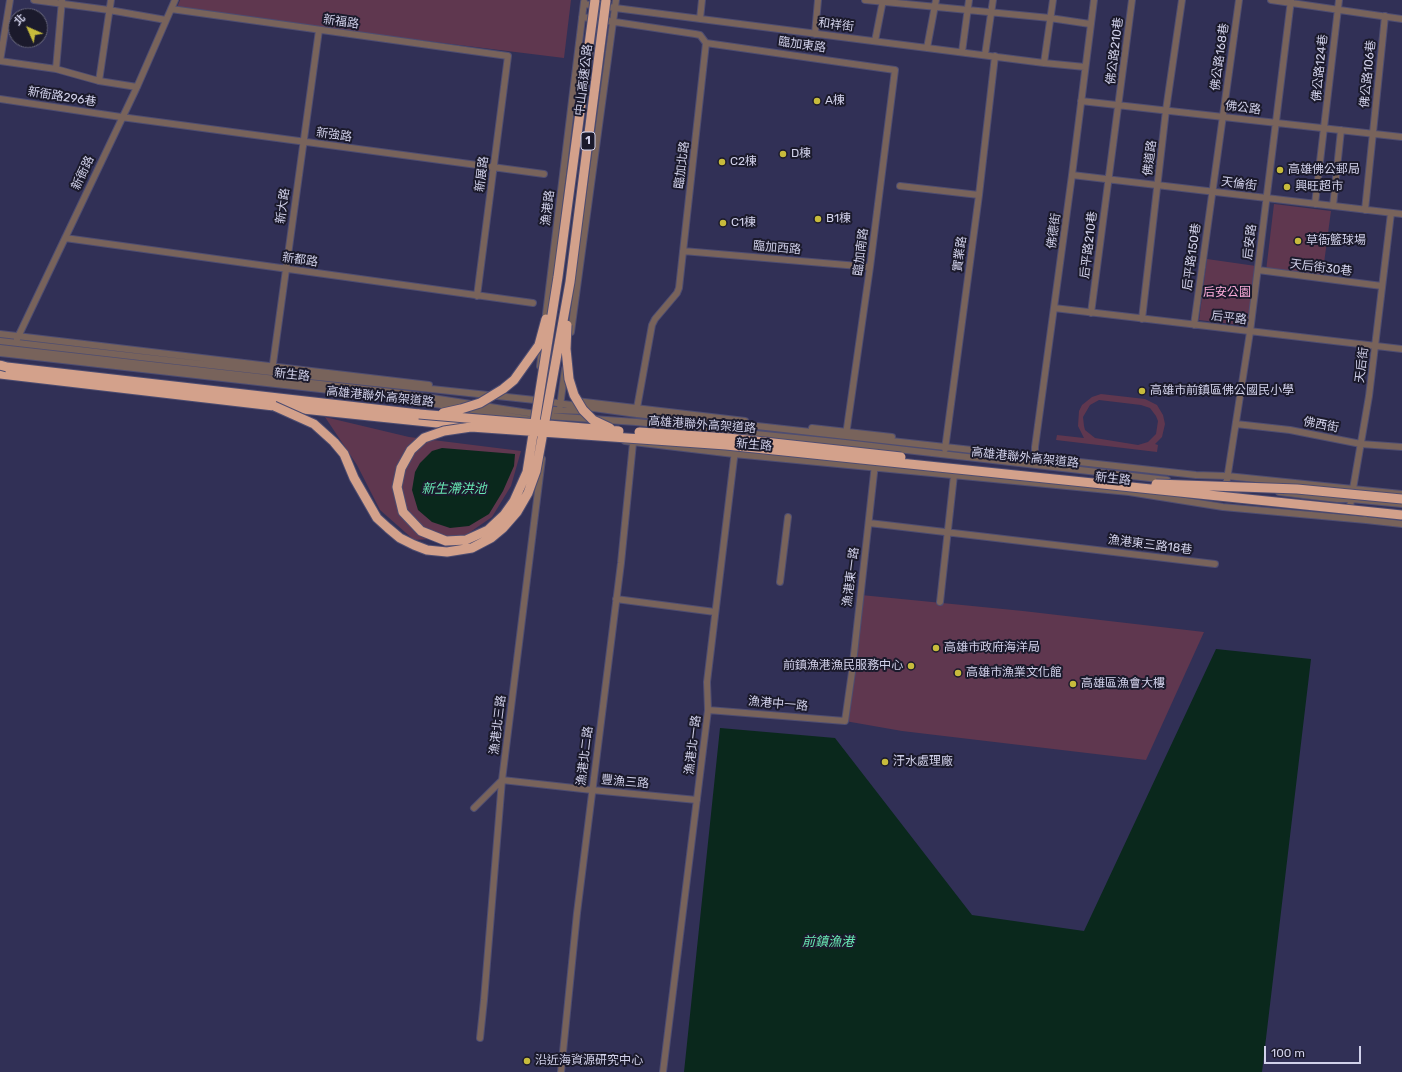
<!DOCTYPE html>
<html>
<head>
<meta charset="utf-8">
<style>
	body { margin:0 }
	#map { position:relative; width:1402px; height:1072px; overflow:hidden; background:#313056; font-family:Rubik,"Noto Sans TC",sans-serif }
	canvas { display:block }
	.north { position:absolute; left:8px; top:8px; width:40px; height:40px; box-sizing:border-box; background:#1b1a2c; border:1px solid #646378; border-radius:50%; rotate:315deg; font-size:11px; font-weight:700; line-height:16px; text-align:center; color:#d1d1ea }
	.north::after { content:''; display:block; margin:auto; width:14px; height:18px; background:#c7bb3c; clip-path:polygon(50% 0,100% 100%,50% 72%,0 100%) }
	.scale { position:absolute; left:1264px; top:1046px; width:97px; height:18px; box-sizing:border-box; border:2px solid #d1d1ea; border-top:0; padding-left:5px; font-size:12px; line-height:14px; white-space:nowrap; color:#d1d1ea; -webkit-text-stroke:3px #1b1a2c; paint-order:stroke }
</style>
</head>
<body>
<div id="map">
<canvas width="1402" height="1072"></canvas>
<div class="north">北</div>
<div class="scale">100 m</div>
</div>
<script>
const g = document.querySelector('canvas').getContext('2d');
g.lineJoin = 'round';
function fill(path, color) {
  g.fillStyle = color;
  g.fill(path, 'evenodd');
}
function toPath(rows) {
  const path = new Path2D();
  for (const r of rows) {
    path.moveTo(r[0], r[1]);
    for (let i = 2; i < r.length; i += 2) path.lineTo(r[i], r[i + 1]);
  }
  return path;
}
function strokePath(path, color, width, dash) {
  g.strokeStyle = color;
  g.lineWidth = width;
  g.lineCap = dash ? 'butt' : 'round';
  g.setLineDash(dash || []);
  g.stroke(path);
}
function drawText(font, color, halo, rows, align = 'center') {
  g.font = font + ' Rubik,"Noto Sans TC",sans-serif';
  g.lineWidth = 4;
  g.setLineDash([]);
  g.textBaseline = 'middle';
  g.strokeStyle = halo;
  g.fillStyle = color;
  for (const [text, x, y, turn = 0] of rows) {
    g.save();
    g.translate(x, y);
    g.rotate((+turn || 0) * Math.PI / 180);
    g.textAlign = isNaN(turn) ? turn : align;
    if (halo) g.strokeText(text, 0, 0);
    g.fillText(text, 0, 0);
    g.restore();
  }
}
fill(toPath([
	[180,0,571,0,564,58,176,10],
	[1274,204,1331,211,1322,278,1266,271],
	[1207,259,1256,266,1248,326,1199,320],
	[1101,394,1145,399,1157,405,1163,415,1165,424,1162,437,1155,444,1158,445,1157,452,1056,440,1057,435,1084,438,1078,426,1079,411,1082,405,1092,397],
	[1099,400,1141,405,1150,408,1156,416,1158,421,1156,434,1148,442,1138,445,1095,438,1085,430,1084,426,1083,417,1090,405],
	[325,417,409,437,521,451,511,486,492,517,463,537,414,540,380,510,357,465],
	[861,595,1023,611,1204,632,1146,760,902,731,845,721]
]), '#5f374f');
fill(toPath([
	[442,448,515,454,514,466,503,491,489,514,469,526,450,528,432,522,418,510,412,490,415,472,420,463,432,451],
	[1216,649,1311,659,1262,1072,684,1072,720,728,835,738,972,915,1084,931]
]), '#0a281c');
const minor = toPath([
	[10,0,0,61,56,69,99,81,137,87],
	[34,0,109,10,166,20],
	[865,0,1050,18,1090,24],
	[1271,0,1402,19],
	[584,4,1044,63,1085,67],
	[171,9,508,56,477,296],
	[582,17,695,34,700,35,706,43,679,288,677,293,655,319,652,325,637,408],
	[700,19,702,0],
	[815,34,818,0],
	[875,41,883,0],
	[706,43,895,70,870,267,846,435],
	[927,48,936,0],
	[962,52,969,0],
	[985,55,993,0],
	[1044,63,1053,0],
	[56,69,62,0],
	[99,81,111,0],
	[0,99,121,117,544,174],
	[1081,101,1402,137],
	[1072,175,1402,214],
	[900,186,979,195],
	[1315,204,1339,0],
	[1333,206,1341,130],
	[1365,210,1385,16],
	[65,238,533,303],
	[683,251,870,267],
	[1258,270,1382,286],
	[1054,308,1402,349],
	[1091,313,1132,0],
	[1142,319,1166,110,1182,0],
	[545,322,584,2],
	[1194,325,1239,0],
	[571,332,616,0],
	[0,334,429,385],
	[17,339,137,87,175,0],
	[0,341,271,372,535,400,637,414,737,425,739,424,945,447,1196,475,1227,476,1402,494],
	[0,348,400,393,548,416,636,422,845,443,1167,480],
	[0,353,400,398,538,421],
	[540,366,543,341],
	[272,371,319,30],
	[576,401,745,421],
	[560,406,565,369],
	[548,417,550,412,554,410,585,411],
	[1236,424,1290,430,1361,444,1402,447],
	[812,428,892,437],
	[625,441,734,454,1129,492,1223,507,1366,520],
	[945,449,979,195,995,56],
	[1035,460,1035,447,1072,175,1094,0],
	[1226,486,1250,332,1291,0],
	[1279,492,1337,499,1351,499,1402,504],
	[1349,512,1369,396,1391,213],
	[1365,519,1366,520,1402,524],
	[869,523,1215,564],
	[780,582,788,517],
	[616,599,715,612],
	[940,602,954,475],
	[708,710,845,721,852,672,875,464],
	[474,808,502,780,592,790,697,800],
	[480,1038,484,1000,502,780,542,459],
	[561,1072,577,913,621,563,633,443],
	[663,1072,708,710,707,682,735,450]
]);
const highway = toPath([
	[7,367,419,414],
	[0,374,274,406,466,426]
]);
strokePath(minor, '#4e4d71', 8);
strokePath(highway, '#4e4d71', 11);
strokePath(minor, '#78635b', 6);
strokePath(highway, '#d3a18b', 9);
const highwayBridge = toPath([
	[595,0,558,277,527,472,514,501,504,515,488,530,466,540,446,541,421,531,403,512,397,487,401,468,411,450,424,438,444,431,471,427,726,445,1402,515],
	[567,325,566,349,569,379,574,395,583,410,593,420,610,428],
	[0,365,7,367],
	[274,406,314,424,334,442,344,454,354,478,377,518,388,528,400,538,414,545,427,550,447,552,472,548,491,538,503,528,517,512,528,493,536,471,570,282,606,0],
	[443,413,461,409,480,403,503,389,514,380,539,345,546,319],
	[419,414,619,431],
	[639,432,728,438,901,457],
	[1156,484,1297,489,1402,499]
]);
strokePath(highwayBridge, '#4e4d71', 11, []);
strokePath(highwayBridge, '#d3a18b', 9);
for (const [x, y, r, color] of [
	[817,101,4,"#c7bb3c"],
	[783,154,4,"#c7bb3c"],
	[722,162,4,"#c7bb3c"],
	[1280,170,4,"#c7bb3c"],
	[1287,187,4,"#c7bb3c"],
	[818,219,4,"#c7bb3c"],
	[723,223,4,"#c7bb3c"],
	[1298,241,4,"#c7bb3c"],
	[1142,391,4,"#c7bb3c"],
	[936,648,4,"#c7bb3c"],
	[911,666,4,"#c7bb3c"],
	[958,673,4,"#c7bb3c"],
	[1073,684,4,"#c7bb3c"],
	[885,762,4,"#c7bb3c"],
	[527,1061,4,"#c7bb3c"]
]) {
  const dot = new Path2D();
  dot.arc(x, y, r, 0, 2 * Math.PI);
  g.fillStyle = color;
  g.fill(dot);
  strokePath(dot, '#1b1a2c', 1.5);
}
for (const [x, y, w] of [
	[588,141,14]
]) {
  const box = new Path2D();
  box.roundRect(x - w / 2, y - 9, w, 18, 3);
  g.fillStyle = '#1b1a2c';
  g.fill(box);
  strokePath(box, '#d1d1ea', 1);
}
drawText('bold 11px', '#d1d1ea', null, [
	["1",588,141]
]);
drawText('12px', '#d1d1ea', '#1b1a2c', [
	["新福路",341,22,8],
	["和祥街",836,25,7],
	["臨加東路",802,45,8],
	["佛公路210巷",1115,51,-83],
	["佛公路168巷",1220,57,-82],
	["佛公路124巷",1320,68,-84],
	["佛公路106巷",1368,74,-84],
	["中山高速公路",584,80,-83],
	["新衙路296巷",62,97,9],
	["佛公路",1243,108,7],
	["新強路",334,135,8],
	["佛道路",1150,158,-83],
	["臨加北路",682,165,-83],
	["新衙路",83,173,-65],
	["新展路",482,174,-83],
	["天倫街",1239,184,7],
	["新大路",283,206,-82],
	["漁港路",548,208,-83],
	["佛德街",1054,231,-82],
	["后安路",1250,242,-83],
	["后平路210巷",1089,245,-83],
	["臨加西路",777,248,5],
	["臨加南路",861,252,-83],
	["實業路",960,254,-82],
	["后平路150巷",1192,257,-82],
	["新都路",300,260,8],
	["天后街30巷",1321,268,7],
	["后平路",1229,318,7],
	["天后街",1362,365,-83],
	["新生路",292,375,6],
	["高雄港聯外高架道路",380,397,6],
	["高雄港聯外高架道路",702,425,4],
	["佛西街",1321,425,11],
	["新生路",754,445,5],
	["高雄港聯外高架道路",1025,458,6],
	["新生路",1113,479,6],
	["漁港東三路18巷",1150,545,7],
	["漁港東一路",851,577,-83],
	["漁港中一路",778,704,5],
	["漁港北三路",498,725,-83],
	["漁港北一路",693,745,-83],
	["漁港北二路",585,756,-83],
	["豐漁三路",625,782,5]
]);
drawText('12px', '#d1d1ea', '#1b1a2c', [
	["A棟",825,101],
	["D棟",791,154],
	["C2棟",730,162],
	["高雄佛公郵局",1288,170],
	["興旺超市",1295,187],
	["B1棟",826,219],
	["C1棟",731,223],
	["草衙籃球場",1306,241],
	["高雄市前鎮區佛公國民小學",1150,391],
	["高雄市政府海洋局",944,648],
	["前鎮漁港漁民服務中心",903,666,"right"],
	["高雄市漁業文化館",966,673],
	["高雄區漁會大樓",1081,684],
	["汙水處理廠",893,762],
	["沿近海資源研究中心",535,1061]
], 'left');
drawText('12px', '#fdaddb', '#1b1a2c', [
	["后安公園",1227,293]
]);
drawText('italic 13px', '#68e8b4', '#1b1a2c', [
	["新生滯洪池",454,489],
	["前鎮漁港",828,942]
]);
</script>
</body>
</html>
